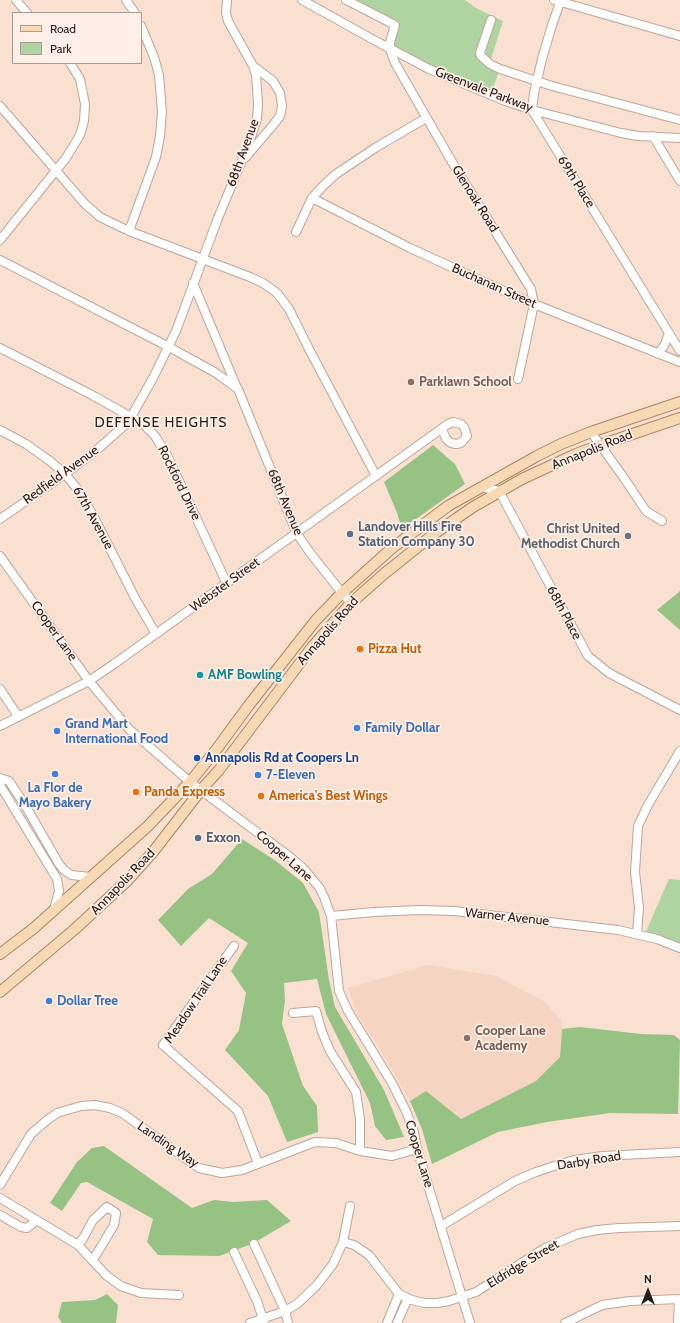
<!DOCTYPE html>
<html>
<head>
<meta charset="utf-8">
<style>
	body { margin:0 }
	#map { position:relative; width:680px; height:1323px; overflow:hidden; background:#f9e0d1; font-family:Cabin,sans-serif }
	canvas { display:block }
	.legend { position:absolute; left:12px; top:12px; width:130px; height:52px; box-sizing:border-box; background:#ffefe7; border:1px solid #a89b94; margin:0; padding:5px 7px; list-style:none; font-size:12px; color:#251c17 }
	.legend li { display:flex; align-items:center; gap:8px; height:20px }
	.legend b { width:20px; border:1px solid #a89b94 }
	.north { position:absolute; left:628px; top:1271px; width:40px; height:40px; -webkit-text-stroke:3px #ffefe7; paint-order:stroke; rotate:0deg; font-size:11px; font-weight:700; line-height:16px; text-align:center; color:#251c17 }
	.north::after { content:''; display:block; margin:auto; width:14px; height:18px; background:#251c17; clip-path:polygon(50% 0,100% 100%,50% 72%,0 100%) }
</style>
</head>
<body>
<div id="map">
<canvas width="680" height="1323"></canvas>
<ul class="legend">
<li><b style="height:5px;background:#f7d9b6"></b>Road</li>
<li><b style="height:11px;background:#b0d3a2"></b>Park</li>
</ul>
<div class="north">N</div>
</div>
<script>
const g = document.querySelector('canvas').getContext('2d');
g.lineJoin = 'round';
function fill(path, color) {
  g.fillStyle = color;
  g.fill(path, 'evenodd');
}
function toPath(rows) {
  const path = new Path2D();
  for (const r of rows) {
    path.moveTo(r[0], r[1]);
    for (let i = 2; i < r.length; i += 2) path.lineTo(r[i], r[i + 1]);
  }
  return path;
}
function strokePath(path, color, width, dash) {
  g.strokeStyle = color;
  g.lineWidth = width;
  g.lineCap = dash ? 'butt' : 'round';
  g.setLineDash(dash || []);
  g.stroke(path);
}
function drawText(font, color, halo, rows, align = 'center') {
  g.font = font + ' Cabin,sans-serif';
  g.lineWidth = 3.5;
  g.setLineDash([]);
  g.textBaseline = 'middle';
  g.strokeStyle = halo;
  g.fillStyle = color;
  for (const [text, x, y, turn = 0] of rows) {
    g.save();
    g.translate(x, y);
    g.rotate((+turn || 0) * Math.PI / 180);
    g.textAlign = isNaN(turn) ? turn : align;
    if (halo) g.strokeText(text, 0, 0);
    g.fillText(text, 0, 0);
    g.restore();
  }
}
fill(toPath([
	[428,965,496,976,545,1002,562,1022,560,1057,536,1081,461,1119,426,1091,410,1101,378,1046,357,1014,348,988]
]), '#f5d4c2');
fill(toPath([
	[358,0,465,0,476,8,503,21,490,62,500,69,490,96,390,49,395,25,356,5],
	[669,879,680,880,680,948,644,936]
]), '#b0d3a2');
fill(toPath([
	[433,445,455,464,465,484,402,529,397,513,384,482],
	[680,591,680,630,657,610],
	[242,839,276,861,303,883,319,912,329,980,335,1007,384,1090,404,1137,386,1140,375,1126,370,1103,326,1014,317,979,284,983,285,1000,282,1024,303,1086,317,1106,318,1132,287,1142,268,1096,225,1050,239,1030,246,993,231,971,248,943,209,918,181,946,158,920,188,889,212,874],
	[580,1027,641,1034,674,1035,680,1040,678,1114,610,1113,547,1122,498,1132,432,1164,422,1129,410,1101,426,1091,461,1119,536,1081,560,1057,562,1029],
	[104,1146,192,1208,214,1200,233,1202,267,1200,291,1221,252,1244,219,1256,158,1255,147,1242,153,1219,87,1182,81,1183,62,1211,50,1203,77,1162,92,1148],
	[107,1294,118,1305,116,1323,62,1323,58,1317,62,1302,95,1300]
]), '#96c384');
const minor = toPath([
	[16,0,27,13],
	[126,0,135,13],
	[302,0,374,40,429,69,505,101,532,110,621,133,638,136,680,138],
	[346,0,395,25,390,42,390,49,395,63,455,167,531,289,534,304,518,379],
	[554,0,680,36],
	[561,0,552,25,542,59,534,93,532,110,680,351],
	[491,20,480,53,481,56,490,64,500,69,552,86,680,120],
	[0,106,85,204,100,217,129,231,250,277,263,283,277,293,289,309,309,349,376,476],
	[653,136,680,181],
	[245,158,274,124,280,116,282,106,280,93,273,81,253,66],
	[312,198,410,248,495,287,534,304,680,362],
	[129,231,156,157,160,136,162,112,159,75,154,57,141,26],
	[296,232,312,198,323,186,336,174,375,148,426,118],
	[0,240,66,158,80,135,84,121,85,104,80,79,70,63],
	[0,260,169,347,216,373,238,389,297,534,311,554,342,593,351,603],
	[193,283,237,388],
	[0,348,92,395,131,417,143,424,155,436,167,455,227,584],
	[658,354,665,344,669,333],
	[0,430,26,444,50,461,65,474,79,491,94,517,135,598,156,634],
	[591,432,624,478,646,511,662,521],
	[481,487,499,491,588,656,609,673,680,710],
	[0,519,65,474,99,448,126,424,131,417,153,378,176,331,218,218,248,146,257,119,258,104,256,75,253,66,228,21,226,13,227,0],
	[0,556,89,681,129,729,190,782,290,857,303,868,319,887,324,897,331,916,339,991,348,1011,392,1083,406,1111,414,1132,417,1149,470,1323],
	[0,689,18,716],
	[0,726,89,681,114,664,448,424,453,422,461,424,464,427,467,436,461,443,456,444,451,443,446,439,442,429],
	[0,778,9,781,25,805,59,864,64,870,71,875,91,877],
	[0,785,57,879,59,891,54,909],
	[331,916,374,912,419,910,454,911,618,930,657,939,680,948],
	[637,933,639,908,635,872,638,826,648,805,680,751],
	[234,946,163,1045,238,1111,258,1163],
	[293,1013,316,1011,322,1032,330,1051,356,1092,360,1119,360,1151],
	[0,1185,31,1134,46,1121,57,1113,81,1106,95,1105,110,1108,122,1113,199,1168,222,1173,242,1170,315,1142,336,1143,360,1151,392,1156,417,1149],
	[0,1198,78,1245,107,1276,121,1286,141,1293,179,1295],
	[0,1215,21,1227,27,1228,31,1225,36,1220],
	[441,1226,515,1181,536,1172,554,1166,574,1160,603,1156,680,1152],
	[343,1242,354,1245,369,1255,399,1294,412,1300,424,1303,437,1303,449,1301,476,1292,545,1248,578,1234,597,1230,619,1228,680,1226],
	[254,1244,285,1311,288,1323],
	[78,1245,84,1237,93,1220,107,1207,116,1213,114,1225,93,1260],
	[234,1252,257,1301,264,1322],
	[250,1323,285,1311,297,1304,317,1285,333,1264,343,1242,350,1206],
	[387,1323,399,1294],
	[397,1323,408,1298],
	[565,1323,602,1305,630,1301,680,1299],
	[678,1323,679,1299]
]);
const major = toPath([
	[0,954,34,928,148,826,190,782,216,750,249,705,316,620,342,593,391,549,448,506,537,456,561,444,591,432,680,402],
	[0,992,75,929,128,880,153,852,201,790,219,770,312,647,351,603,385,573,434,534,473,507,522,479,576,454,600,445,680,418]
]);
strokePath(minor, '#bda598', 10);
strokePath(major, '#aa875f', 12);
strokePath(minor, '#fff', 8);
strokePath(major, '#f7d9b6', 10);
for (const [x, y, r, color] of [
	[411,382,4,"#8d6e63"],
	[350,534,4,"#5c6f8a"],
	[628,536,4,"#6b7280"],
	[360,649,4,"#e8710a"],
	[200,675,4,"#0f9aa8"],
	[357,728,4,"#3f7fe0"],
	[57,731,4,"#3f7fe0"],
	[197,758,4,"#1a4fb4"],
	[55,774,4,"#3f7fe0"],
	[258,775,4,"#3f7fe0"],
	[136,792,4,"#e8710a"],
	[261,796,4,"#e8710a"],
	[198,838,4,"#5c6f8a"],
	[49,1001,4,"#3f7fe0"],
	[467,1038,4,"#8d6e63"]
]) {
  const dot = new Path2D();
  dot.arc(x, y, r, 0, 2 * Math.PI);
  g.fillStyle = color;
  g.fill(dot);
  strokePath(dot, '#ffefe7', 1.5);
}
drawText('13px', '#251c17', '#ffefe7', [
	["Greenvale Parkway",484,90,21],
	["68th Avenue",243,153,-70],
	["69th Place",576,182,58],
	["Glenoak Road",475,199,58],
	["Buchanan Street",494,286,24],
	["Annapolis Road",592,450,-22],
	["Redfield Avenue",61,475,-36],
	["Rockford Drive",179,483,64],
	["68th Avenue",285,502,67],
	["67th Avenue",93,518,61],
	["Webster Street",225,585,-36],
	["68th Place",564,613,62],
	["Cooper Lane",54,631,55],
	["Annapolis Road",328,631,-49],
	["Cooper Lane",284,856,41],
	["Annapolis Road",123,882,-46],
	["Warner Avenue",507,917,6],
	["Meadow Trail Lane",196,1000,-56],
	["Landing Way",168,1145,34],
	["Cooper Lane",419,1154,73],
	["Darby Road",589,1161,-9],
	["Eldridge Street",523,1264,-31]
]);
drawText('bold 13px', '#785e54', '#ffefe7', [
	["Parklawn School",419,382],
	["Cooper Lane",475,1031],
	["Academy",475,1046]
], 'left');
drawText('bold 13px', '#4e5e75', '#ffefe7', [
	["Landover Hills Fire",358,527],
	["Station Company 30",358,542],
	["Exxon",206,838]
], 'left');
drawText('bold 13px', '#5b616d', '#ffefe7', [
	["Christ United",620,529],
	["Methodist Church",620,544]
], 'right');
drawText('bold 13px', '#c56008', '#ffefe7', [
	["Pizza Hut",368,649],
	["Panda Express",144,792],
	["America's Best Wings",269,796]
], 'left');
drawText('bold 13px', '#0d838f', '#ffefe7', [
	["AMF Bowling",208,675]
], 'left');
drawText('bold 13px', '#366cbe', '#ffefe7', [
	["Grand Mart",65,724],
	["International Food",65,739],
	["Family Dollar",365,728],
	["7-Eleven",266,775],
	["La Flor de",55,788,"center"],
	["Mayo Bakery",55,803,"center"],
	["Dollar Tree",57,1001]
], 'left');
drawText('bold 13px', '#164399', '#ffefe7', [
	["Annapolis Rd at Coopers Ln",205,758]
], 'left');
g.letterSpacing = '1px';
drawText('14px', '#251c17', '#ffefe7', [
	["DEFENSE HEIGHTS",161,423]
]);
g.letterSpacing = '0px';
</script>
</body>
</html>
